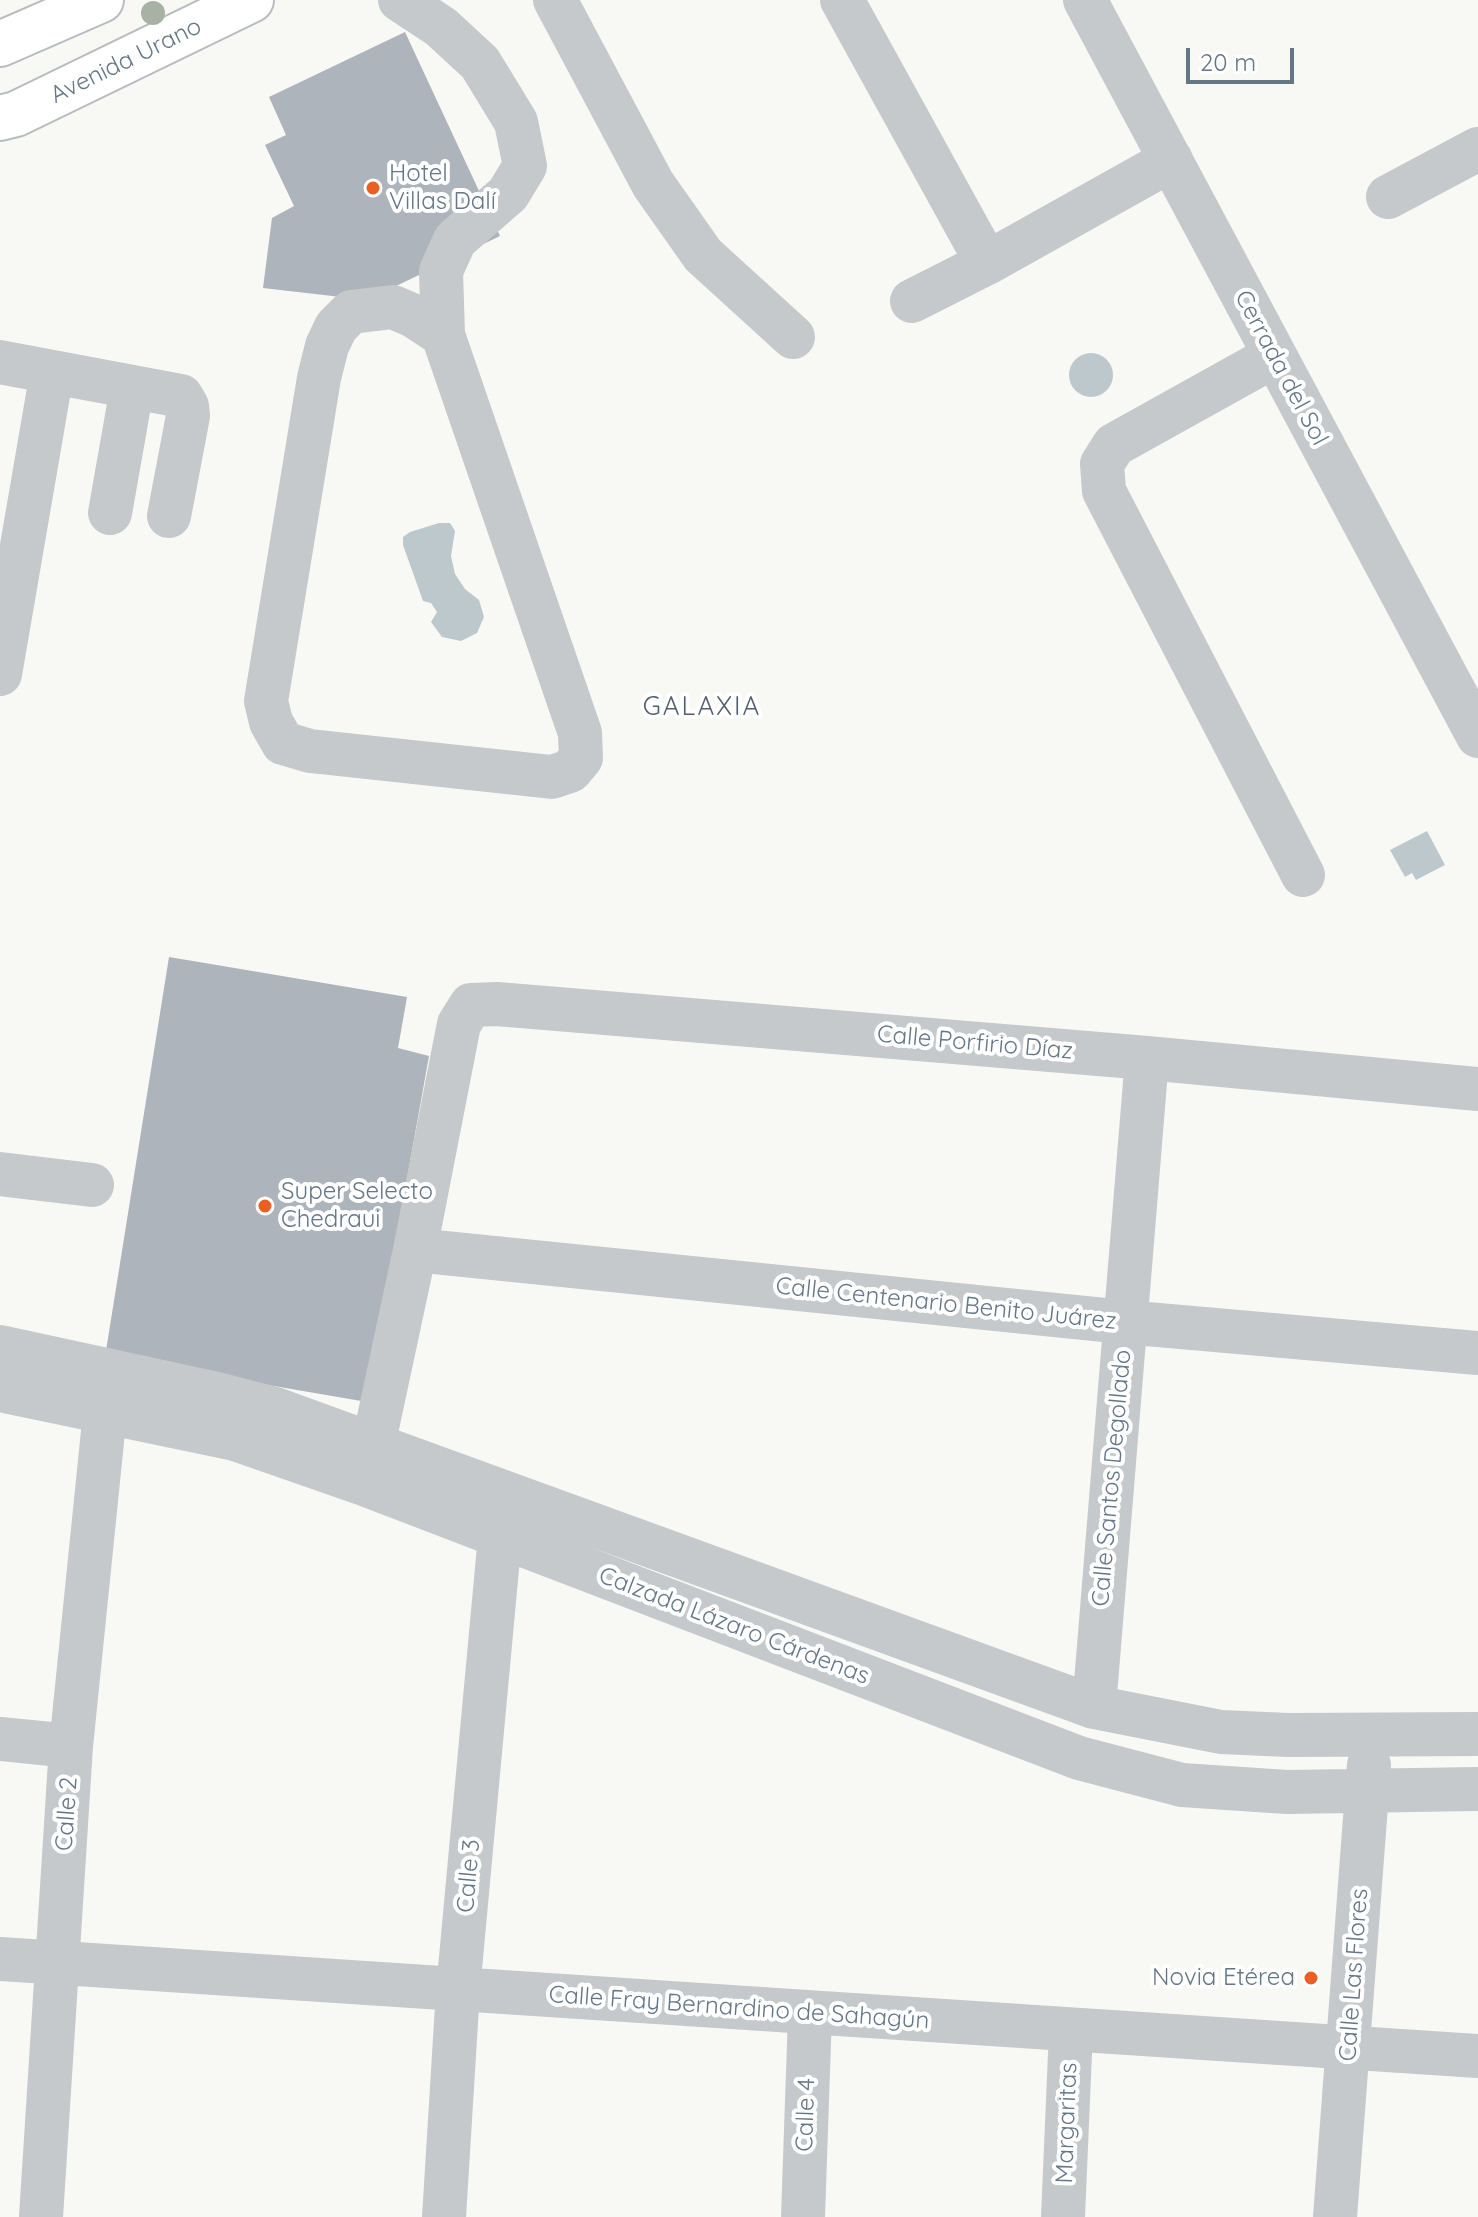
<!DOCTYPE html>
<html>
<head>
<meta charset="utf-8">
<style>
	body { margin:0 }
	#map { position:relative; width:1478px; height:2217px; overflow:hidden; background:#f8f8f5; font-family:Quicksand,sans-serif }
	canvas { display:block }
	.scale { position:absolute; left:1186px; top:48px; width:108px; height:36px; box-sizing:border-box; border:4px solid #657687; border-top:0; padding-left:10px; font-size:24px; line-height:28px; white-space:nowrap; color:#657687; -webkit-text-stroke:6px #fff; paint-order:stroke }
</style>
</head>
<body>
<div id="map">
<canvas width="1478" height="2217"></canvas>
<div class="scale">20 m</div>
</div>
<script>
const g = document.querySelector('canvas').getContext('2d');
g.lineJoin = 'round';
function fill(path, color) {
  g.fillStyle = color;
  g.fill(path, 'evenodd');
}
function toPath(rows) {
  const path = new Path2D();
  for (const r of rows) {
    if (r.length === 3) {
      path.moveTo(r[0] + r[2], r[1]);
      path.arc(r[0], r[1], r[2], 0, 2 * Math.PI);
      continue;
    }
    path.moveTo(r[0], r[1]);
    for (let i = 2; i < r.length; i += 2) path.lineTo(r[i], r[i + 1]);
  }
  return path;
}
function strokePath(path, color, width, dash) {
  g.strokeStyle = color;
  g.lineWidth = width;
  g.lineCap = dash ? 'butt' : 'round';
  g.setLineDash(dash || []);
  g.stroke(path);
}
function drawText(font, color, halo, rows, align = 'center') {
  g.font = font + ' Quicksand,sans-serif';
  g.lineWidth = 8;
  g.setLineDash([]);
  g.textBaseline = 'middle';
  g.strokeStyle = halo;
  g.fillStyle = color;
  for (const [text, x, y, turn = 0] of rows) {
    g.save();
    g.translate(x, y);
    g.rotate((+turn || 0) * Math.PI / 180);
    g.textAlign = isNaN(turn) ? turn : align;
    if (halo) g.strokeText(text, 0, 0);
    g.fillText(text, 0, 0);
    g.restore();
  }
}
fill(toPath([
	[1091,375,22],
	[439,523,450,523,455,531,451,556,455,574,465,589,479,600,484,617,477,633,461,641,442,637,431,622,437,612,431,603,423,601,403,545,403,537,410,532],
	[1427,831,1445,865,1416,880,1412,873,1405,877,1390,850]
]), '#bdc8cd');
fill(toPath([
	[405,32,500,236,367,300,263,288,272,218,294,206,265,145,286,135,269,97],
	[169,957,407,997,398,1048,429,1056,367,1402,105,1357]
]), '#adb4bb');
const major = toPath([
	[0,44,101,0],
	[0,118,16,114,251,0]
]);
strokePath(major, '#b8bcc0', 48);
strokePath(toPath([
	[400,0,441,27,480,63,516,122,525,166,508,194,455,240,441,271,443,335,580,733,581,758,570,771,552,777,310,751,283,743,271,722,266,701,319,378,327,346,336,327,351,312,393,307,414,316,443,335],
	[555,0,653,184,703,255,793,337],
	[842,0,987,263],
	[1085,0,1478,736],
	[1388,197,1478,149],
	[912,301,987,263,1171,160],
	[1274,356,1114,445,1102,464,1104,491,1303,875],
	[0,362,181,396,187,406,188,416,169,516],
	[110,513,132,388],
	[0,674,52,372],
	[0,1174,92,1185],
	[415,1250,1124,1322,1478,1353],
	[0,1347,217,1394,275,1409,1094,1707,1221,1732,1288,1735,1478,1734],
	[0,1390,235,1439,364,1484,1079,1758,1182,1785,1287,1792,1478,1789],
	[367,1474,415,1250,459,1024,471,1005,497,1004,1147,1058,1478,1089],
	[1094,1707,1147,1058],
	[0,1739,71,1746],
	[0,1959,1478,2056],
	[41,2217,71,1746,105,1412],
	[444,2217,458,1990,500,1536],
	[803,2217,810,2014],
	[1063,2217,1071,2030],
	[1335,2217,1369,1765]
]), '#c5c9cc', 44);
strokePath(major, '#fff', 44);
g.fillStyle = '#a7b2a4';
for (const [x, y] of [
	[153,13]
]) {
  g.beginPath();
  g.arc(x, y, 12, 0, 2 * Math.PI);
  g.fill();
}
for (const [x, y, r, color] of [
	[373,188,8,"#ea5f22"],
	[265,1206,8,"#ea5f22"],
	[1311,1978,8,"#ea5f22"]
]) {
  const dot = new Path2D();
  dot.arc(x, y, r, 0, 2 * Math.PI);
  g.fillStyle = color;
  g.fill(dot);
  strokePath(dot, '#fff', 3);
}
drawText('24px', '#657687', '#fff', [
	["Avenida Urano",126,61,-26],
	["Cerrada del Sol",1281,368,62],
	["Calle Porfirio Díaz",975,1043,5],
	["Calle Centenario Benito Juárez",946,1304,6],
	["Calle Santos Degollado",1112,1478,-85],
	["Calzada Lázaro Cárdenas",734,1626,21],
	["Calle 2",67,1814,-86],
	["Calle 3",469,1876,-85],
	["Calle Las Flores",1354,1975,-86],
	["Calle Fray Bernardino de Sahagún",739,2008,4],
	["Calle 4",806,2115,-88],
	["Margaritas",1067,2123,-88]
]);
drawText('24px', '#657687', '#fff', [
	["Hotel",389,174],
	["Villas Dalí",389,202],
	["Super Selecto",281,1192],
	["Chedraui",281,1220],
	["Novia Etérea",1295,1978,"right"]
], 'left');
g.letterSpacing = '2px';
drawText('26px', '#545f6c', '#fff', [
	["GALAXIA",702,707]
]);
g.letterSpacing = '0px';
</script>
</body>
</html>
